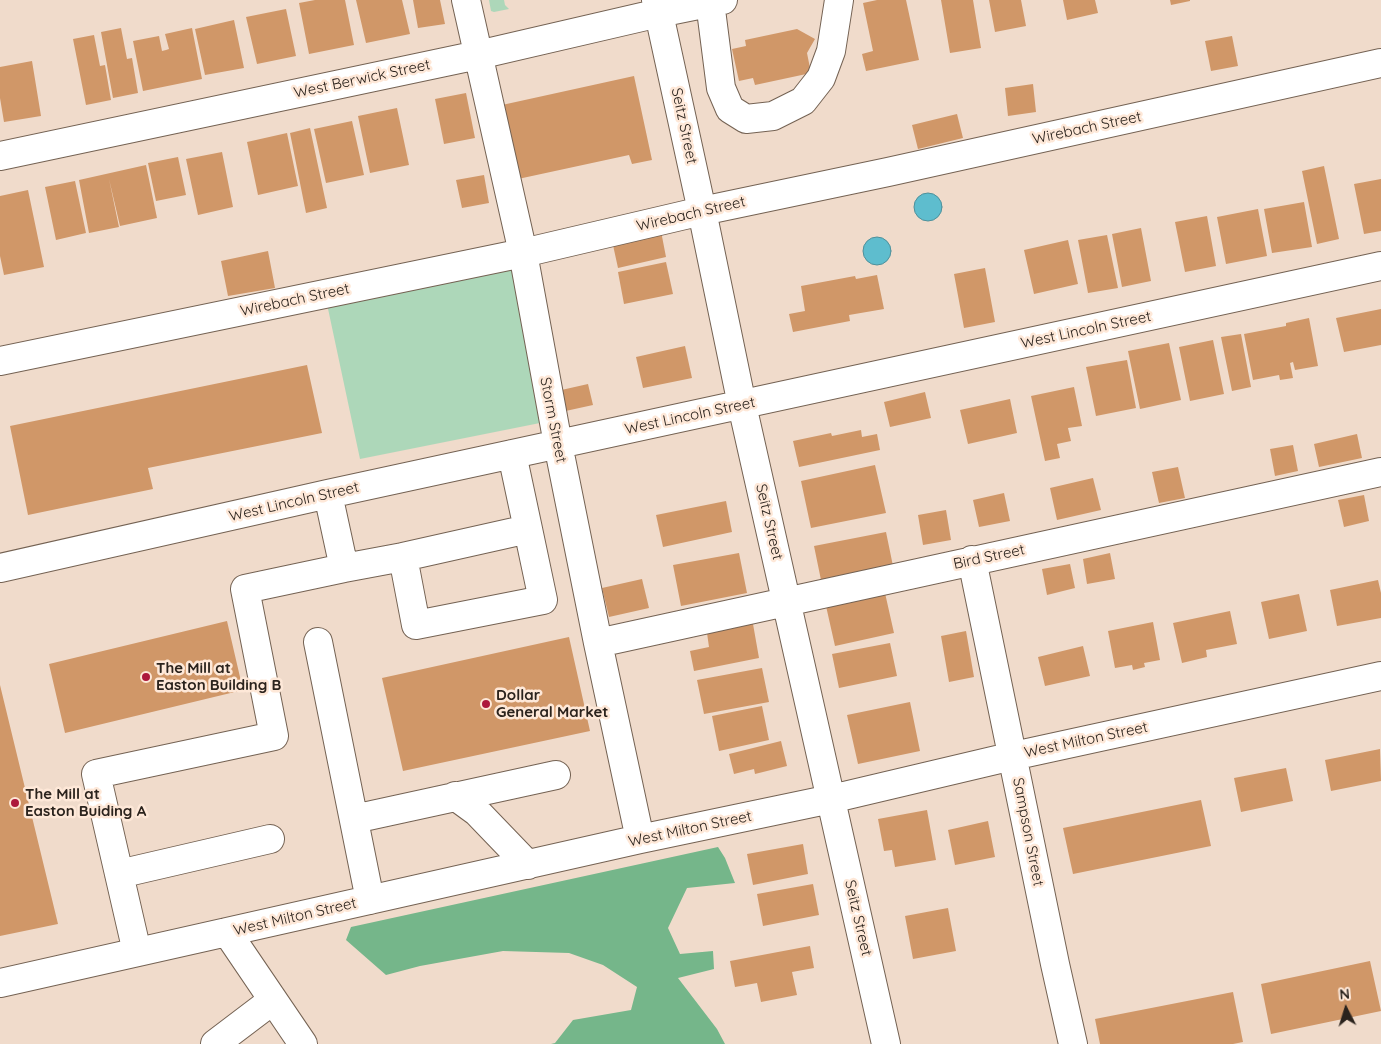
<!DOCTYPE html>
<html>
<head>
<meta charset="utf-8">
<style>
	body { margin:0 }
	#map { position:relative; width:1381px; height:1044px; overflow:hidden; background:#f0dbcb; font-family:Quicksand,sans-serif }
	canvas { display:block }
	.north { position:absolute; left:1321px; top:984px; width:50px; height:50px; -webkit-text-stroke:4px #fee8d8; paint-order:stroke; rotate:355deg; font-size:14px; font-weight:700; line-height:20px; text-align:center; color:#2b231d }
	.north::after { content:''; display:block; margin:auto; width:18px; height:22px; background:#2b231d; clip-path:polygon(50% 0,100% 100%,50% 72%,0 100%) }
</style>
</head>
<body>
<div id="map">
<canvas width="1381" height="1044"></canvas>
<div class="north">N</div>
</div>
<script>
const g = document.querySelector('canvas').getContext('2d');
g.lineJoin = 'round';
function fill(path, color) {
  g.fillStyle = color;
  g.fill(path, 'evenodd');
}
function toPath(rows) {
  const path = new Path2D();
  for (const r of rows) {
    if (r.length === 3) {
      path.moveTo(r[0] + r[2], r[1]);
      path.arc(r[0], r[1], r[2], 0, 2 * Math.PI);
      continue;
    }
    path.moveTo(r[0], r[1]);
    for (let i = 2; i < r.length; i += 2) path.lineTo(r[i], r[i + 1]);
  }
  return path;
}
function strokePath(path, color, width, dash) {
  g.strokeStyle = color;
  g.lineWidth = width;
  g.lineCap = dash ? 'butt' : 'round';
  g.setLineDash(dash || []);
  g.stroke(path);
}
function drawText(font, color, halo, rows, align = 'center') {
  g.font = font + ' Quicksand,sans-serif';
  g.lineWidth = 5;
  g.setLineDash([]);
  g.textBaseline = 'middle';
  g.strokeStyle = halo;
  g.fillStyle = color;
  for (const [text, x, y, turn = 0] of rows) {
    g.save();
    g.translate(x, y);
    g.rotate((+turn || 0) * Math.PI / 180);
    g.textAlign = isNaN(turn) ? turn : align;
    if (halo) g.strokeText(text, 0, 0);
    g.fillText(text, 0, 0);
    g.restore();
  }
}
fill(toPath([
	[489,0,504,0,505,5,509,9,494,12,491,11],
	[507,265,513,272,545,422,360,459,327,304]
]), '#add7b9');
fill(toPath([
	[718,847,725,858,735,883,687,888,668,928,680,954,713,951,714,969,678,978,717,1029,725,1044,551,1044,555,1043,573,1020,631,1010,637,987,603,965,569,953,503,951,420,966,386,975,346,940,351,927]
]), '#75b68a');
const water = toPath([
	[928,207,14],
	[877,251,14]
]);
fill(water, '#5ebdce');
strokePath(water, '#4f8f99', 1);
fill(toPath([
	[315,0,345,0,354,45,309,54,299,3],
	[356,0,402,0,410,34,366,43],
	[413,0,440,0,445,24,418,28],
	[877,0,906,0,919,60,866,71,862,54,873,51,863,3],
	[941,0,973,0,981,48,950,53],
	[989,0,1021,0,1026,26,995,32],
	[1063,0,1095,0,1098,13,1067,20],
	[1170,0,1190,0,1190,1,1171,5],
	[286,9,296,56,257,64,246,17],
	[234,20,244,68,205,75,195,29],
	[121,28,127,59,132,58,138,93,113,98,101,32],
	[192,28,202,79,143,91,133,41,159,36,162,51,166,50,169,49,165,34],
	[797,29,815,39,807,53,811,73,755,85,753,78,739,81,732,49,746,46,745,40],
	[94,35,100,66,105,65,111,100,86,105,73,39],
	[1232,36,1238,66,1211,71,1205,41],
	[32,61,41,116,4,122,0,98,0,67],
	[634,76,652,160,632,164,629,155,518,179,502,105],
	[1033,84,1036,112,1008,116,1005,88],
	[466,93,475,138,444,144,435,99],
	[397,108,409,165,370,173,358,116],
	[957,114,963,138,918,149,912,125],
	[352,121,364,175,326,183,314,129],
	[310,128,327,208,306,213,290,133],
	[287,133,298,186,258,195,247,142],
	[222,152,233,207,198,215,186,159],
	[178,157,186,195,156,201,148,163],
	[146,165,157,218,120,226,109,179,119,227,89,233,79,180],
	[1324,166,1339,239,1317,244,1302,171],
	[484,175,489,203,462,208,456,180],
	[1381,179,1381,231,1364,234,1354,184],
	[75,181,86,233,56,240,45,187],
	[28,190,44,267,4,275,0,256,0,196],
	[1304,202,1312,247,1272,253,1264,209],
	[1258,209,1267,256,1226,264,1217,217],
	[1207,216,1216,266,1185,272,1175,222],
	[660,226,666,257,618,268,611,236],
	[1141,228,1151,281,1122,287,1112,234],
	[1107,235,1118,288,1088,293,1078,240],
	[1068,240,1078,284,1034,294,1024,250],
	[268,251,275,288,228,296,221,261],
	[666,262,673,294,624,304,618,272],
	[985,268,995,322,964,328,954,274],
	[877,275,884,309,849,315,850,321,793,332,789,314,805,311,801,286,855,276,856,279],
	[1381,309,1381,345,1344,352,1336,318],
	[1309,318,1318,366,1295,370,1293,362,1290,363,1293,378,1280,380,1279,375,1253,380,1244,334,1286,326,1286,323],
	[1241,334,1251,387,1232,391,1221,337],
	[1213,340,1224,394,1190,401,1179,347],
	[1169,343,1181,400,1140,409,1128,351],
	[685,346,692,378,643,388,636,357],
	[1127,360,1136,408,1096,416,1086,367],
	[307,365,322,433,148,468,153,489,28,515,10,426],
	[588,384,593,405,561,412,557,391],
	[1074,387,1082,426,1068,428,1071,441,1057,444,1060,458,1045,461,1031,396],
	[925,392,931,418,890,427,884,402],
	[1010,399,1017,433,968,444,960,410],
	[861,430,862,437,877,434,880,450,799,467,793,441,831,433,832,436],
	[1357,434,1362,458,1319,467,1314,444],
	[1293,445,1298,471,1275,476,1270,449],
	[875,465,886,513,811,528,801,481],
	[1178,467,1185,498,1159,503,1152,472],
	[1093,478,1101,510,1057,520,1050,488],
	[1004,493,1010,521,979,527,973,500],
	[1364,495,1369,521,1344,527,1338,500],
	[726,501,732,532,663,547,656,515],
	[946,510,951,540,923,545,918,515],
	[886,532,893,566,821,580,814,546],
	[739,553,747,593,681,606,673,565],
	[1110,553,1115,579,1087,584,1083,559],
	[1070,564,1075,588,1047,595,1042,569],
	[642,579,649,608,609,617,602,588],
	[1378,580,1381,593,1381,618,1337,626,1330,590],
	[885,593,894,633,835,646,826,606],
	[1299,594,1307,631,1269,639,1261,602],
	[1230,611,1237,644,1206,650,1207,657,1182,663,1173,623],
	[227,621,243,690,65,733,49,664],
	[1153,622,1160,660,1144,663,1145,667,1133,670,1132,665,1115,668,1108,631],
	[753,624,759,658,694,671,690,651,709,647,707,633],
	[966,631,974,677,949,682,941,636],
	[569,637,590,731,403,771,382,678],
	[890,643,897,676,839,688,832,654],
	[1083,646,1090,676,1045,686,1038,657],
	[762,668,769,702,704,714,697,680],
	[0,685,58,924,0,936],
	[910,702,920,751,858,764,847,715],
	[762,706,769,740,719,751,712,716],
	[781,741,787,766,755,774,754,769,734,774,729,754],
	[1380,749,1381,781,1331,791,1325,760],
	[1286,768,1293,801,1241,812,1234,778],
	[1201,800,1211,846,1073,874,1063,828],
	[927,810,936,860,895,867,892,850,884,851,878,819],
	[988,821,995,857,955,865,948,830],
	[803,844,808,874,753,885,747,854],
	[813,884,819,915,763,926,757,894],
	[948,908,956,951,913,959,905,916],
	[810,946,814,968,792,972,797,995,761,1002,757,983,735,987,730,961],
	[1370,961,1381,1011,1271,1034,1261,984],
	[1233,992,1243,1042,1233,1044,1100,1044,1095,1019]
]), '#d09768');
const minor = toPath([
	[466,0,523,253,558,444,598,643,640,839],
	[656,0,702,211,742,405,886,1044],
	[710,2,721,88,730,109,746,119,773,116,803,101,821,78,831,51,839,0],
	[0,156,478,55,659,13,723,0],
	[0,361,523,253,702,211,888,172,1381,63],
	[512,454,528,529,543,600,416,625,403,557,528,529],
	[328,494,344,568,403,557],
	[972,560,1055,964,1073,1044],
	[0,568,328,494,1381,266],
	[318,642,370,900],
	[598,643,1381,472],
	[455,796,477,812,528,865],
	[354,819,556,775],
	[119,874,270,839],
	[227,932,303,1044],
	[137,952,96,774,274,736,245,589,344,568],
	[0,983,640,839,831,799,1013,756,1381,676],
	[215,1044,273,1000]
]);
strokePath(minor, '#746253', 30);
strokePath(minor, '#fff', 28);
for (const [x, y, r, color] of [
	[146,677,5,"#ad183c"],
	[486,704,5,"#ad183c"],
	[15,803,5,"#ad183c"]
]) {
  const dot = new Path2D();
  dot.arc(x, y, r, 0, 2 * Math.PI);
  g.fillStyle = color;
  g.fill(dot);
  strokePath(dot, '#fee8d8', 2);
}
drawText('15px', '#2b231d', '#fee8d8', [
	["West Berwick Street",362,79,-12],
	["Seitz Street",684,126,78],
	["Wirebach Street",1087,128,-12],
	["Wirebach Street",691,214,-13],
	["Wirebach Street",295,300,-12],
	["West Lincoln Street",1086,330,-12],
	["West Lincoln Street",690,416,-12],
	["Storm Street",553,420,79],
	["West Lincoln Street",294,502,-13],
	["Seitz Street",769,522,77],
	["Bird Street",989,557,-12],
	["West Milton Street",1086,740,-12],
	["West Milton Street",690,829,-12],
	["Sampson Street",1028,832,79],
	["West Milton Street",295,917,-13],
	["Seitz Street",858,918,77]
]);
drawText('bold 15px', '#2b231d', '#fee8d8', [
	["The Mill at",156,668],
	["Easton Building B",156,685],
	["Dollar",496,695],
	["General Market",496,712],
	["The Mill at",25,794],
	["Easton Buiding A",25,811]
], 'left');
</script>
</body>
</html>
